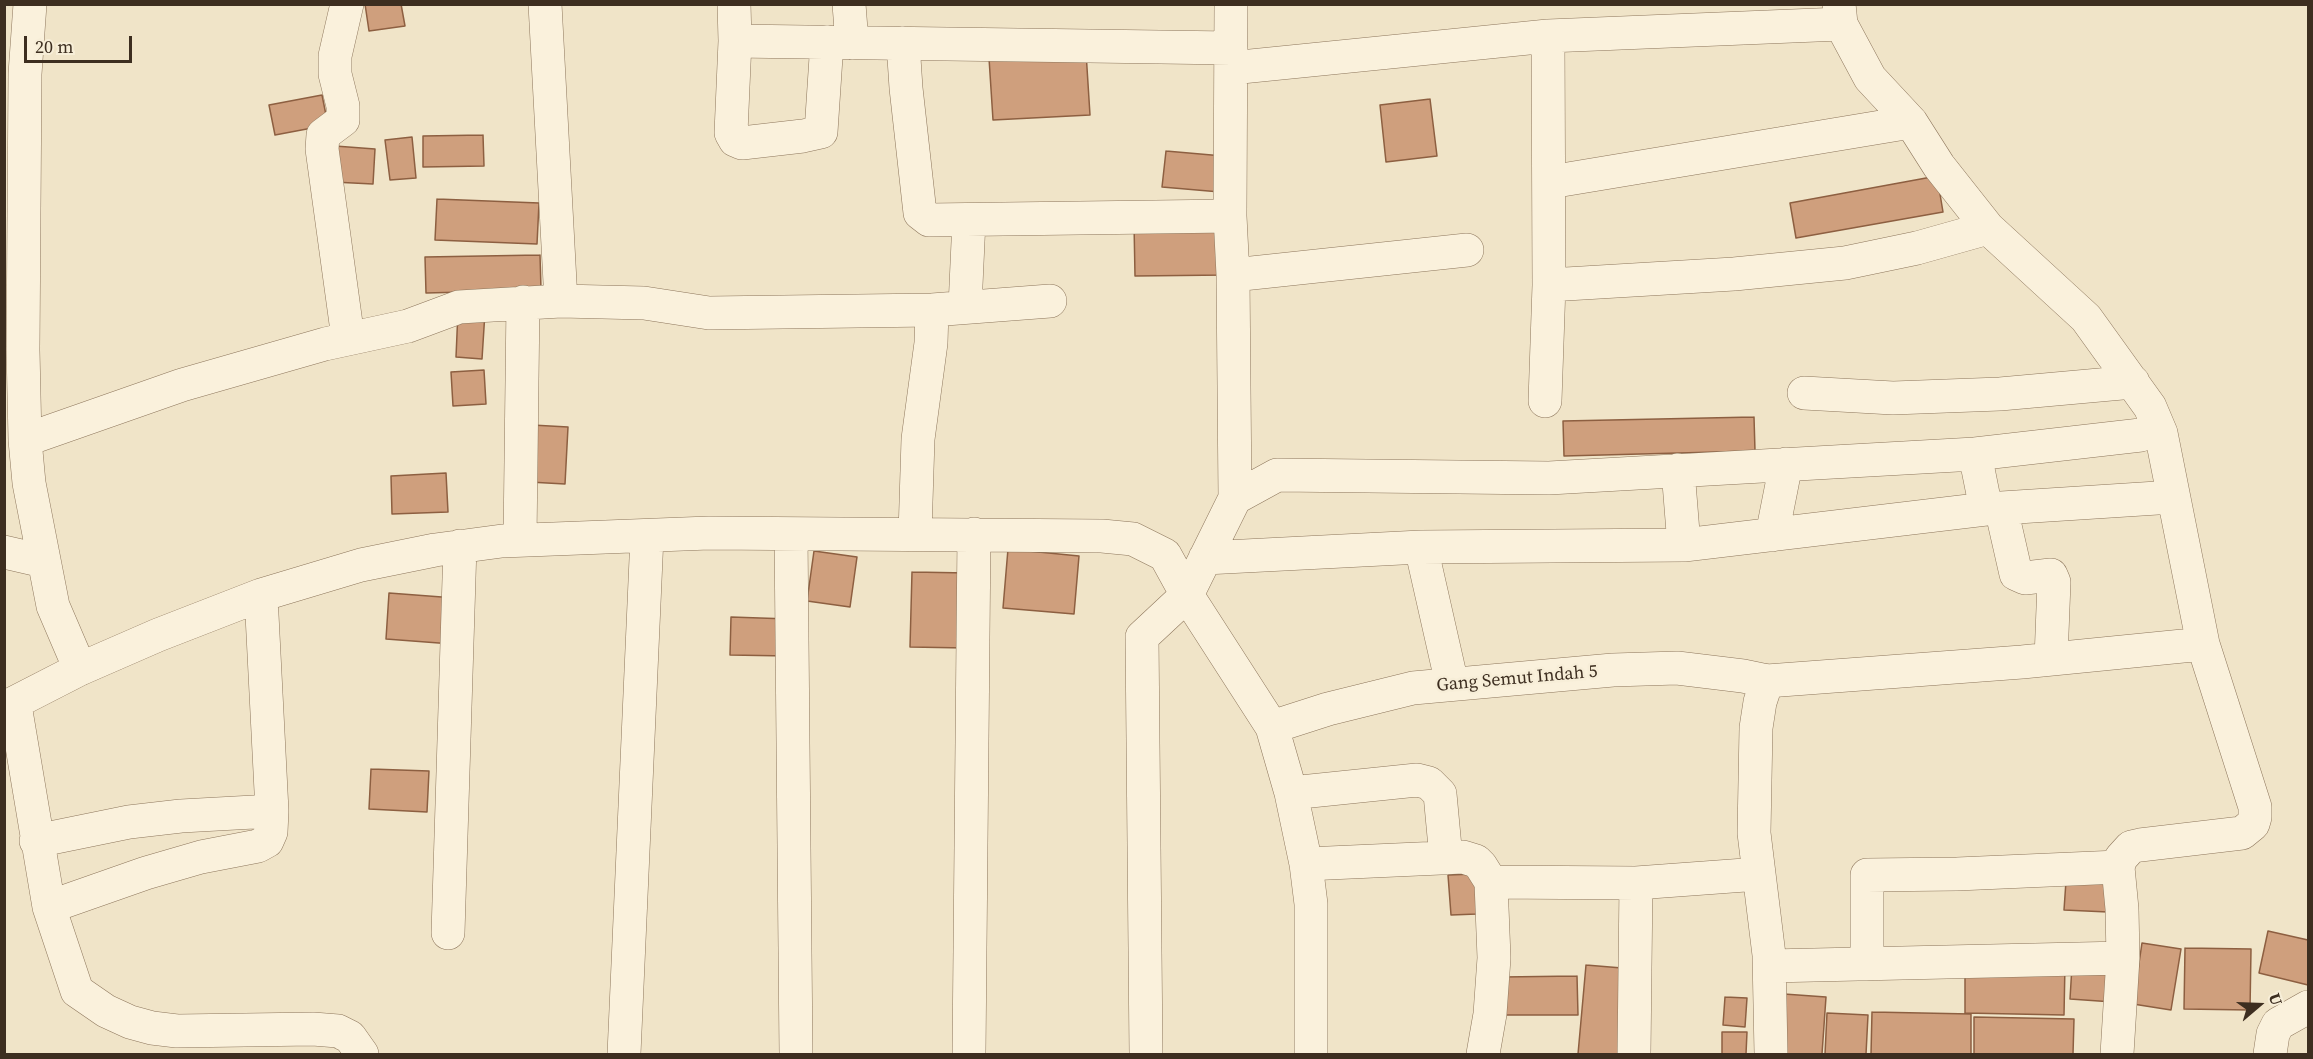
<!DOCTYPE html>
<html>
<head>
<meta charset="utf-8">
<style>
	body { margin:0 }
	#map { position:relative; width:2313px; height:1059px; overflow:hidden; background:#f0e4c8; font-family:"Source Serif 4",serif }
	canvas { display:block }
	.frame { position:absolute; inset:0; border:6px solid #3d2e20; pointer-events:none }
	.north { position:absolute; left:2229px; top:975px; width:60px; height:60px; -webkit-text-stroke:4px #f7eed8; paint-order:stroke; rotate:71deg; font-size:16px; font-weight:700; line-height:24px; text-align:center; color:#3d2e20 }
	.north::after { content:''; display:block; margin:auto; width:21px; height:27px; background:#3d2e20; clip-path:polygon(50% 0,100% 100%,50% 72%,0 100%) }
	.scale { position:absolute; left:24px; top:36px; width:108px; height:27px; box-sizing:border-box; border:3px solid #3d2e20; border-top:0; padding-left:8px; font-size:18px; line-height:21px; white-space:nowrap; color:#3d2e20; -webkit-text-stroke:4px #f7eed8; paint-order:stroke }
</style>
</head>
<body>
<div id="map">
<canvas width="2313" height="1059"></canvas>
<div class="frame"></div>
<div class="north">U</div>
<div class="scale">20 m</div>
</div>
<script>
const g = document.querySelector('canvas').getContext('2d');
g.lineJoin = 'round';
function fill(path, color) {
  g.fillStyle = color;
  g.fill(path, 'evenodd');
}
function toPath(rows) {
  const path = new Path2D();
  for (const r of rows) {
    path.moveTo(r[0], r[1]);
    for (let i = 2; i < r.length; i += 2) path.lineTo(r[i], r[i + 1]);
  }
  return path;
}
function strokePath(path, color, width, dash) {
  g.strokeStyle = color;
  g.lineWidth = width;
  g.lineCap = dash ? 'butt' : 'round';
  g.setLineDash(dash || []);
  g.stroke(path);
}
function drawText(font, color, halo, rows, align = 'center') {
  g.font = font + ' "Source Serif 4",serif';
  g.lineWidth = 5;
  g.setLineDash([]);
  g.textBaseline = 'middle';
  g.strokeStyle = halo;
  g.fillStyle = color;
  for (const [text, x, y, turn = 0] of rows) {
    g.save();
    g.translate(x, y);
    g.rotate((+turn || 0) * Math.PI / 180);
    g.textAlign = isNaN(turn) ? turn : align;
    if (halo) g.strokeText(text, 0, 0);
    g.fillText(text, 0, 0);
    g.restore();
  }
}
const building = toPath([
	[365,4,401,4,405,26,369,31,365,4],
	[1086,52,1090,115,993,120,989,58,1086,52],
	[322,95,328,125,275,135,269,105,322,95],
	[1430,99,1437,156,1386,162,1380,105,1430,99],
	[483,135,484,166,423,167,423,136,483,135],
	[412,137,416,178,390,180,385,140,412,137],
	[335,146,375,149,373,184,333,182,335,146],
	[1166,151,1223,156,1220,192,1162,187,1166,151],
	[1937,176,1943,212,1796,238,1790,203,1937,176],
	[437,199,539,203,537,244,435,240,437,199],
	[1134,223,1226,223,1226,275,1135,276,1134,223],
	[540,255,541,290,426,293,425,257,540,255],
	[458,311,485,312,482,359,456,357,458,311],
	[484,370,486,404,453,406,451,372,484,370],
	[1754,417,1755,451,1564,456,1563,421,1754,417],
	[532,425,568,427,565,484,529,482,532,425],
	[446,473,448,512,392,514,391,476,446,473],
	[1008,549,1079,556,1074,614,1003,608,1008,549],
	[814,551,857,557,850,607,807,601,814,551],
	[912,572,968,573,966,648,910,647,912,572],
	[389,593,455,598,452,644,386,639,389,593],
	[731,617,789,619,788,656,730,655,731,617],
	[371,769,429,771,427,812,369,809,371,769],
	[1475,874,1477,914,1451,915,1448,875,1475,874],
	[2066,881,2110,884,2108,912,2064,910,2066,881],
	[2268,931,2308,940,2308,985,2259,973,2268,931],
	[2142,943,2181,949,2171,1010,2133,1004,2142,943],
	[2185,948,2251,949,2250,1010,2184,1009,2185,948],
	[1965,962,2065,964,2064,1015,1965,1013,1965,962],
	[1586,965,1634,969,1627,1054,1578,1054,1586,965],
	[2072,966,2115,969,2113,1002,2070,999,2072,966],
	[1577,976,1578,1015,1503,1015,1502,977,1577,976],
	[1784,994,1826,997,1822,1054,1781,1054,1784,994],
	[1725,997,1747,998,1745,1027,1723,1025,1725,997],
	[1872,1012,1971,1014,1971,1054,1871,1054,1872,1012],
	[1827,1013,1868,1015,1866,1054,1825,1054,1827,1013],
	[1974,1017,2074,1019,2073,1054,1974,1054,1974,1017],
	[1722,1032,1747,1032,1746,1054,1722,1054,1722,1032]
]);
fill(building, '#cf9f7d');
strokePath(building, '#8d5f41', 1.5);
const minor = toPath([
	[30,4,25,74,23,350,25,440,29,483,53,606,80,669],
	[347,4,335,56,335,74,343,106,343,120,323,135,322,149,348,338],
	[545,4,561,301],
	[734,4,735,41,731,133,735,140,742,143,803,136,821,132,827,42],
	[849,4,852,43],
	[1839,4,1841,24,1870,78,1911,122,1939,166,1988,228,2086,318,2150,407,2161,433,2203,644,2255,807,2255,817,2253,824,2242,833,2140,845,2131,847,2121,858,2118,867,2122,909,2123,958,2117,1054],
	[1548,36,1841,24],
	[735,41,1231,48],
	[903,43,906,88,920,213,929,220,1230,216],
	[1231,68,1548,36,1549,285,1545,401],
	[1550,182,1911,122],
	[1233,275,1467,250],
	[1549,285,1734,274,1845,263,1917,248,1988,228],
	[965,307,969,220],
	[1804,393,1893,398,2000,394,2133,382],
	[25,440,182,385,325,344,408,326,459,307,561,301,644,303,709,313,932,310,1050,301],
	[1975,454,2141,435],
	[1678,470,1684,545],
	[1235,498,1277,475,1549,478,1975,454,1986,509,2173,497],
	[2001,508,2016,574,2025,578,2051,575,2054,582,2051,659],
	[791,534,796,1054],
	[915,534,918,439,931,343,932,310],
	[1772,535,1786,464],
	[520,540,523,302],
	[1421,547,1452,684],
	[4,552,43,561],
	[1205,558,1421,547,1684,545,1986,509],
	[15,705,49,907,77,991,106,1011,130,1022,152,1028,177,1031,313,1029,338,1031,350,1037,362,1054],
	[4,708,80,669,158,635,261,595,361,565,435,550,502,541,709,533,1102,536,1133,539,1165,555,1187,595,1272,727,1291,793,1306,864,1311,904,1311,1054],
	[1272,727,1328,709,1413,688,1613,670,1677,668,1743,676,1767,681],
	[1291,793,1417,780,1429,783,1440,794,1446,858],
	[36,841,129,822,181,816,272,811],
	[1306,864,1463,857,1476,861,1481,866,1491,882,1494,958,1490,1014,1483,1054],
	[1491,882,1636,883,1759,874],
	[49,907,146,873,201,857,258,846,267,841,271,832,272,811,261,595],
	[448,933,460,546],
	[1867,964,1867,875,1957,874,2118,867],
	[1770,966,2123,958],
	[624,1054,647,536],
	[969,1054,974,534],
	[1146,1054,1142,637,1187,595,1235,498,1233,275,1230,216,1231,4],
	[1634,1054,1636,883],
	[1771,1054,1769,955,1754,833,1756,728,1760,702,1767,681,2022,662,2203,644],
	[2270,1054,2273,1034,2278,1024,2308,1007]
]);
strokePath(minor, '#8d765c', 34);
strokePath(minor, '#faf1dc', 33);
drawText('18px', '#3d2e20', '#f7eed8', [
	["Gang Semut Indah 5",1517,679,-5]
]);
</script>
</body>
</html>
